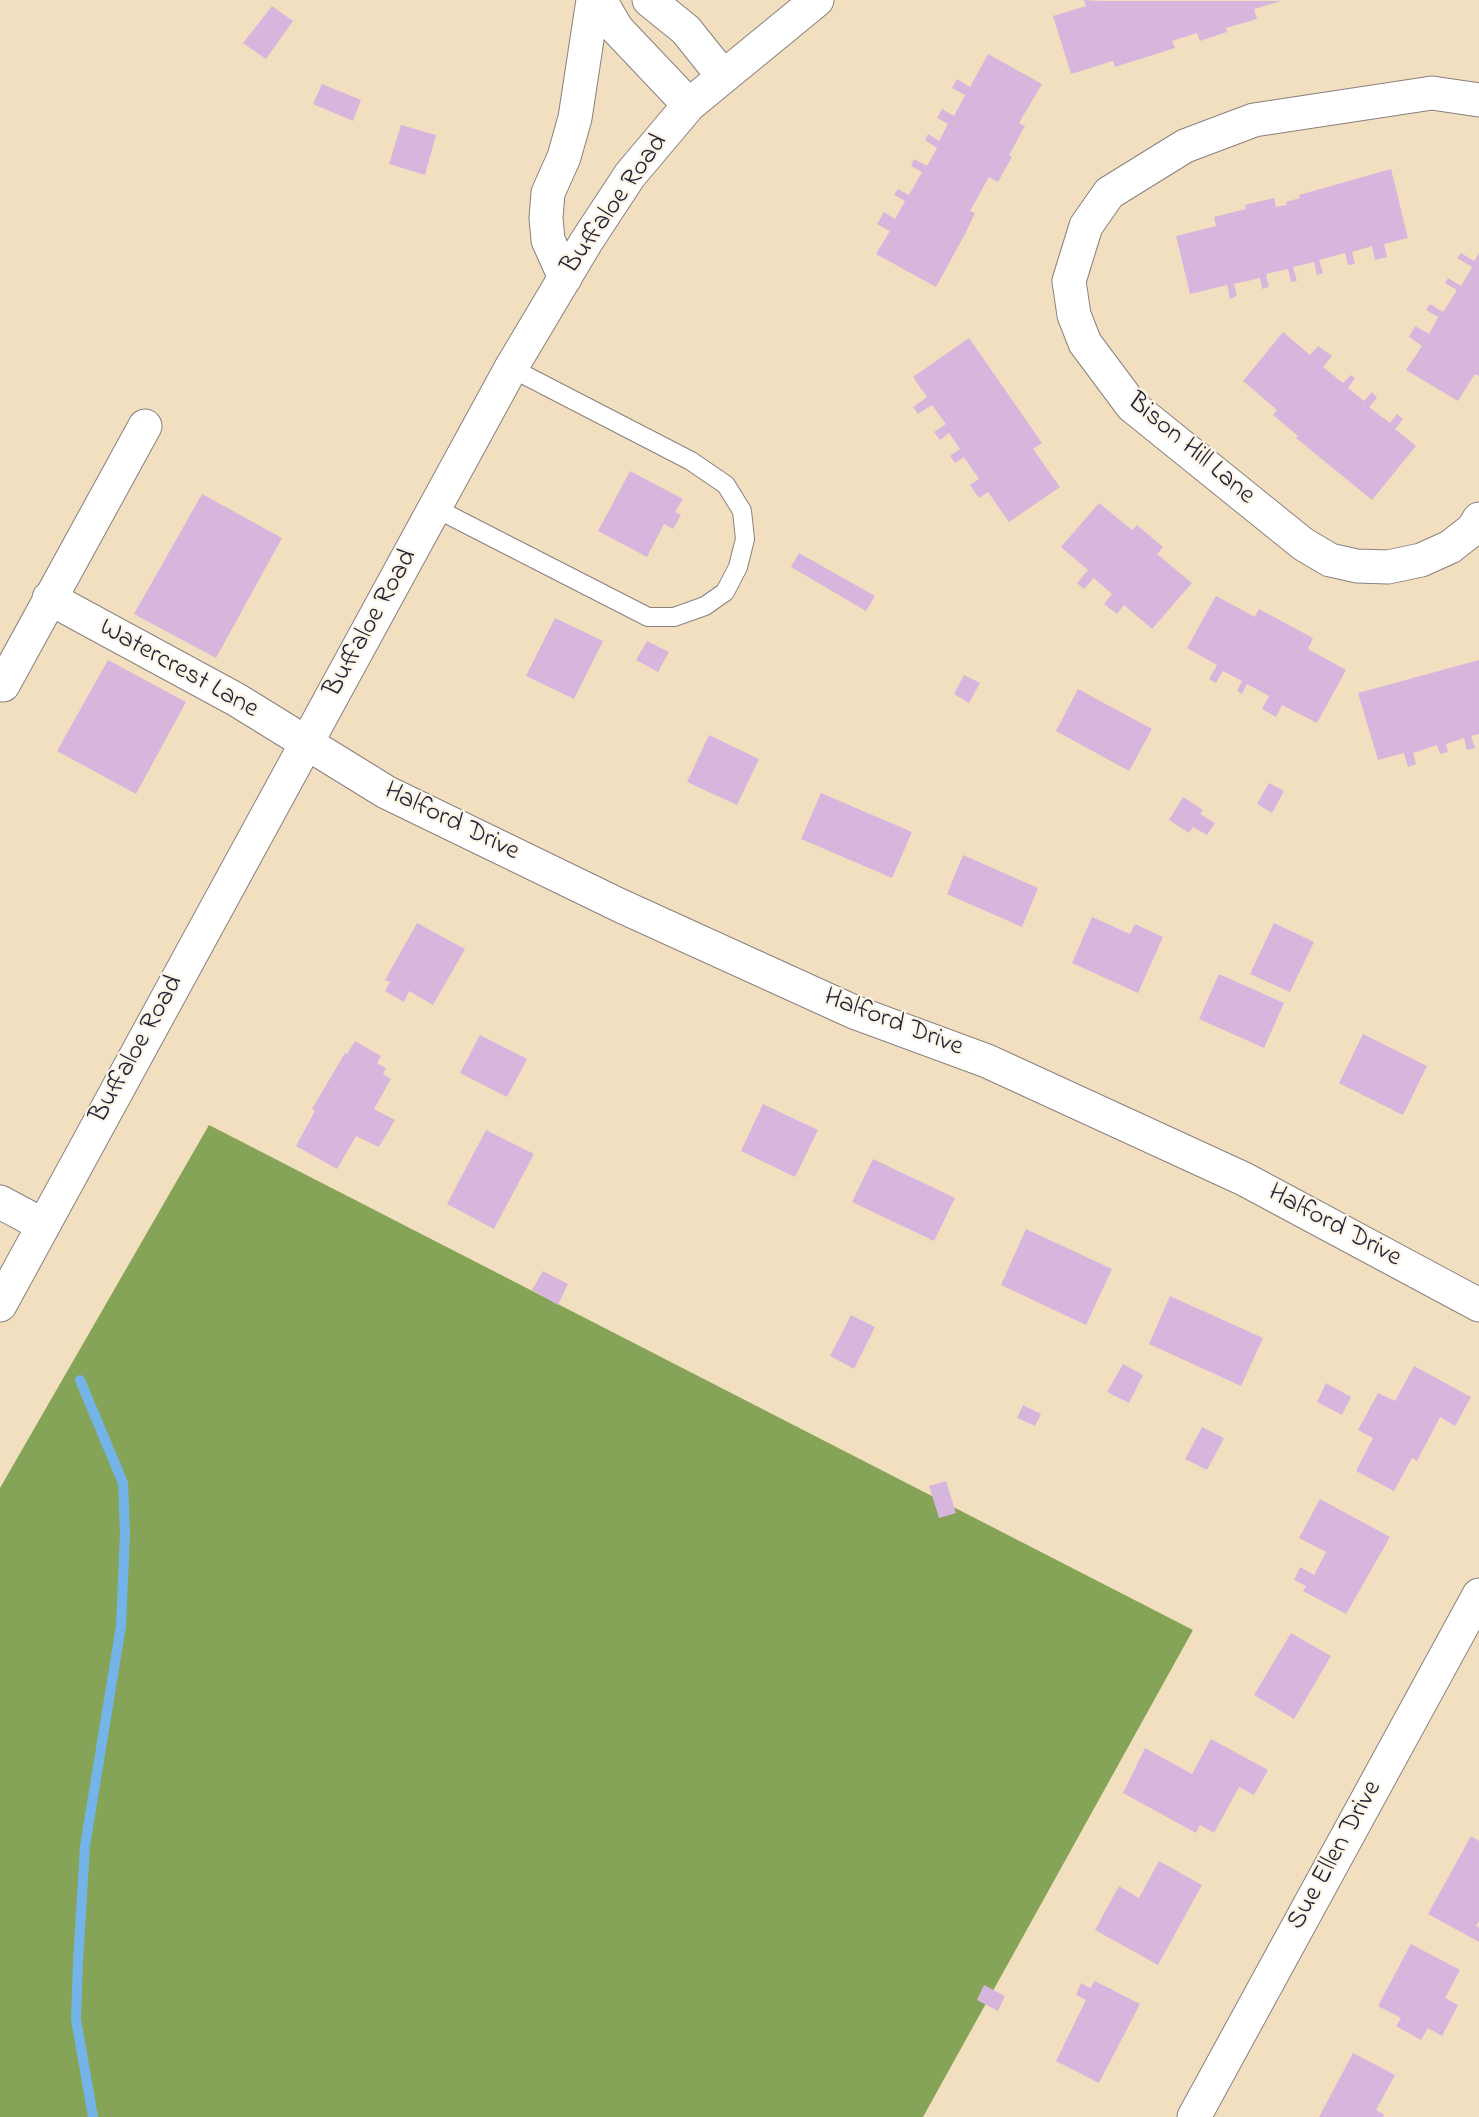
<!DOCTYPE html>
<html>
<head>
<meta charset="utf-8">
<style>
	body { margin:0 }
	canvas { display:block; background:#f2dfc0 }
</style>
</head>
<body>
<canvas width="1479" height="2117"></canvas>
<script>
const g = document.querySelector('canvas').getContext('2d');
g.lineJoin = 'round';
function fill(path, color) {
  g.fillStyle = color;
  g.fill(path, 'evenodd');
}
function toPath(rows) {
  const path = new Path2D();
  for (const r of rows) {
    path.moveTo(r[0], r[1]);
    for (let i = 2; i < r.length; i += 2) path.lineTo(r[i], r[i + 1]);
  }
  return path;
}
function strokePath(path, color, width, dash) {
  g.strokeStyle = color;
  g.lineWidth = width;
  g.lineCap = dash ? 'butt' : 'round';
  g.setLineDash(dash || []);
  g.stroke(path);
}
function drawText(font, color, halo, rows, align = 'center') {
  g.font = font + ' "Indie Flower",sans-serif';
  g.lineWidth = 4.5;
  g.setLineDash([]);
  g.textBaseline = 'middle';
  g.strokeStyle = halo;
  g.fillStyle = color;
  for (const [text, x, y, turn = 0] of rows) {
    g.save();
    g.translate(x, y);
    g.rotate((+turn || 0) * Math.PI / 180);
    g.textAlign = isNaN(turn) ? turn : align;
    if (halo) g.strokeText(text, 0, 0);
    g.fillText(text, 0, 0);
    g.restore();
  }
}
fill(toPath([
	[209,1125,1193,1630,923,2117,0,2117,0,1488]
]), '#85a457');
strokePath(toPath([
	[80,1380,123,1483,125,1533,121,1626,85,1846,78,1962,76,2019,93,2117]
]), '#75b4e8', 10);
fill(toPath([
	[1084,0,1099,1,1281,1,1254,9,1257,19,1226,28,1227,32,1200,41,1197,33,1172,41,1175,48,1115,67,1113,61,1071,74,1053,16,1086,6],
	[272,6,293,21,266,59,243,43],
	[988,54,1042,84,1019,123,1025,126,1009,155,1012,157,998,182,989,177,970,211,975,213,965,234,936,287,876,254,890,231,877,224,884,212,895,219,905,201,894,195,898,189,909,195,922,172,911,166,914,159,927,166,937,148,925,140,928,134,939,141,948,124,937,118,942,109,954,116,965,95,952,88,957,79,970,87],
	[322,84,361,100,353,121,313,104],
	[401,125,436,135,425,175,389,164],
	[1391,169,1408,238,1384,244,1387,257,1375,260,1372,246,1352,252,1355,264,1348,265,1345,253,1319,260,1323,273,1317,275,1314,262,1293,267,1297,281,1291,282,1288,269,1266,274,1269,287,1262,289,1260,278,1234,284,1237,296,1230,299,1227,285,1190,294,1176,236,1216,226,1214,217,1246,209,1245,205,1274,198,1276,207,1287,205,1286,202,1300,198,1299,195],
	[1461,253,1474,261,1479,253,1479,376,1475,374,1458,401,1406,370,1422,346,1409,337,1415,326,1429,334,1438,317,1426,310,1430,304,1443,312,1457,290,1445,283,1448,278,1461,286,1472,267,1457,258],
	[1283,332,1310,355,1318,346,1332,356,1323,367,1343,383,1351,375,1355,378,1348,388,1364,401,1372,392,1377,398,1369,407,1390,423,1397,414,1403,419,1395,429,1416,446,1372,500,1296,438,1298,436,1273,415,1277,410,1243,381],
	[969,338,1042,443,1033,449,1060,487,1009,522,988,492,979,498,970,485,979,479,964,457,955,463,950,456,960,449,949,433,940,440,934,432,946,424,932,405,918,414,913,407,927,397,913,377],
	[630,471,683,499,675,512,681,515,673,529,664,524,647,557,598,531],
	[202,494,282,538,216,658,134,614],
	[1099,503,1132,530,1137,525,1163,547,1157,554,1192,583,1152,629,1124,605,1117,614,1104,604,1112,594,1094,578,1084,589,1077,583,1088,570,1061,547],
	[799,553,875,596,866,611,791,567],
	[1216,596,1255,617,1259,609,1313,638,1308,649,1346,670,1317,723,1282,705,1276,717,1262,709,1269,696,1247,684,1242,694,1237,691,1242,681,1223,671,1216,683,1209,679,1217,665,1187,648],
	[555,618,603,641,574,699,526,676],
	[647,641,669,652,658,672,636,660],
	[108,660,186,702,136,794,57,751],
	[1479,660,1479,734,1471,736,1475,748,1467,750,1464,738,1446,744,1448,752,1440,754,1437,745,1413,753,1416,764,1408,767,1404,753,1378,760,1358,693],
	[964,675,980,683,969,703,954,694],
	[1078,689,1152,729,1129,771,1056,731],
	[709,735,759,759,737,805,687,782],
	[1269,783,1284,791,1272,813,1257,804],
	[821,793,912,832,892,878,801,839],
	[1183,797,1203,810,1200,814,1215,823,1207,835,1193,827,1189,833,1169,820],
	[963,855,1038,888,1022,927,947,894],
	[1092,917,1130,934,1135,924,1163,937,1138,993,1072,963],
	[417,923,465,949,433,1005,409,991,404,1002,385,991,390,982,385,980],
	[1274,923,1314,942,1290,992,1250,974],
	[1219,974,1284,1003,1264,1048,1199,1019],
	[1363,1034,1427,1066,1403,1115,1339,1083],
	[480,1035,527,1059,507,1097,460,1073],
	[355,1041,381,1056,377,1063,386,1068,383,1074,391,1079,374,1109,395,1120,379,1147,356,1136,337,1169,296,1146,315,1111,312,1109,345,1053,347,1054],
	[763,1104,818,1130,795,1177,741,1151],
	[486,1130,534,1154,494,1229,447,1204],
	[873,1159,955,1198,934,1241,852,1202],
	[1026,1229,1112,1269,1086,1325,1001,1285],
	[543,1271,568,1284,558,1305,532,1290],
	[1170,1296,1263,1338,1241,1386,1149,1344],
	[851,1315,875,1327,854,1369,830,1356],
	[1123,1364,1143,1375,1129,1403,1107,1392],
	[1414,1366,1471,1397,1455,1426,1440,1417,1417,1461,1412,1458,1394,1491,1356,1471,1373,1438,1358,1430,1378,1393,1395,1401],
	[1326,1383,1351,1397,1342,1415,1317,1402],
	[1023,1405,1041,1414,1035,1426,1017,1418],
	[1202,1427,1224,1438,1207,1470,1185,1459],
	[946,1481,956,1513,939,1518,929,1486],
	[1320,1499,1390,1537,1346,1614,1303,1591,1306,1586,1294,1580,1300,1567,1314,1575,1326,1552,1299,1538],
	[1291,1633,1331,1656,1294,1719,1254,1695],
	[1211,1739,1268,1770,1254,1795,1239,1787,1214,1833,1200,1825,1196,1833,1123,1793,1145,1748,1192,1774],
	[1471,1836,1479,1841,1479,1921,1476,1926,1479,1928,1479,1942,1428,1914],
	[1159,1861,1202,1885,1158,1965,1095,1930,1119,1886,1139,1898],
	[1411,1944,1460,1970,1445,1998,1458,2005,1442,2036,1428,2028,1421,2040,1396,2026,1401,2018,1378,2006],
	[1095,1981,1140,2004,1099,2083,1056,2061,1086,2000,1076,1995,1081,1983,1090,1988],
	[984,1985,1005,1996,998,2011,977,2000],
	[1353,2053,1395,2075,1376,2110,1385,2115,1383,2117,1319,2117]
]), '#d7b6dd');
const service = toPath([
	[435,508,648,617,674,617,705,606,725,592,738,567,745,539,742,511,726,485,691,461,511,368]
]);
const minor = toPath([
	[1479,100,1432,93,1254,120,1185,146,1109,193,1086,226,1069,281,1074,315,1085,343,1132,406,1303,544,1330,560,1357,566,1388,567,1421,560,1450,547,1473,529,1479,519],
	[49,598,237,700,386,792,621,906,854,1012,987,1061,1244,1179,1479,1305],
	[3,685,145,426],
	[0,1202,43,1225],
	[1194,2117,1479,1595]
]);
const tertiary = toPath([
	[600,0,617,29,689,105],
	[649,0,686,30,722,75],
	[565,278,548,240,546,218,548,193,564,157,575,118,593,0]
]);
const primary = toPath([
	[0,1305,511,368,586,242,630,175,689,105,817,0]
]);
strokePath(service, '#8a807e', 20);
strokePath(minor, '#8a807e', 35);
strokePath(tertiary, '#8a807e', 35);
strokePath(primary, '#8a807e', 35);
strokePath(service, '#fff', 18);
strokePath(minor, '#fff', 33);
strokePath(tertiary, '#fff', 33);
strokePath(primary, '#fff', 33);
drawText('27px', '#22223b', '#fcf5e5', [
	["Buffaloe Road",616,205,-55],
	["Bison Hill Lane",1190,450,40],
	["Buffaloe Road",372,624,-61],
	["Watercrest Lane",178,670,29],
	["Halford Drive",451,823,26],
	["Halford Drive",893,1024,21],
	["Buffaloe Road",138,1050,-61],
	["Halford Drive",1334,1227,28],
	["Sue Ellen Drive",1336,1856,-61]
]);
</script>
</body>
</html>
